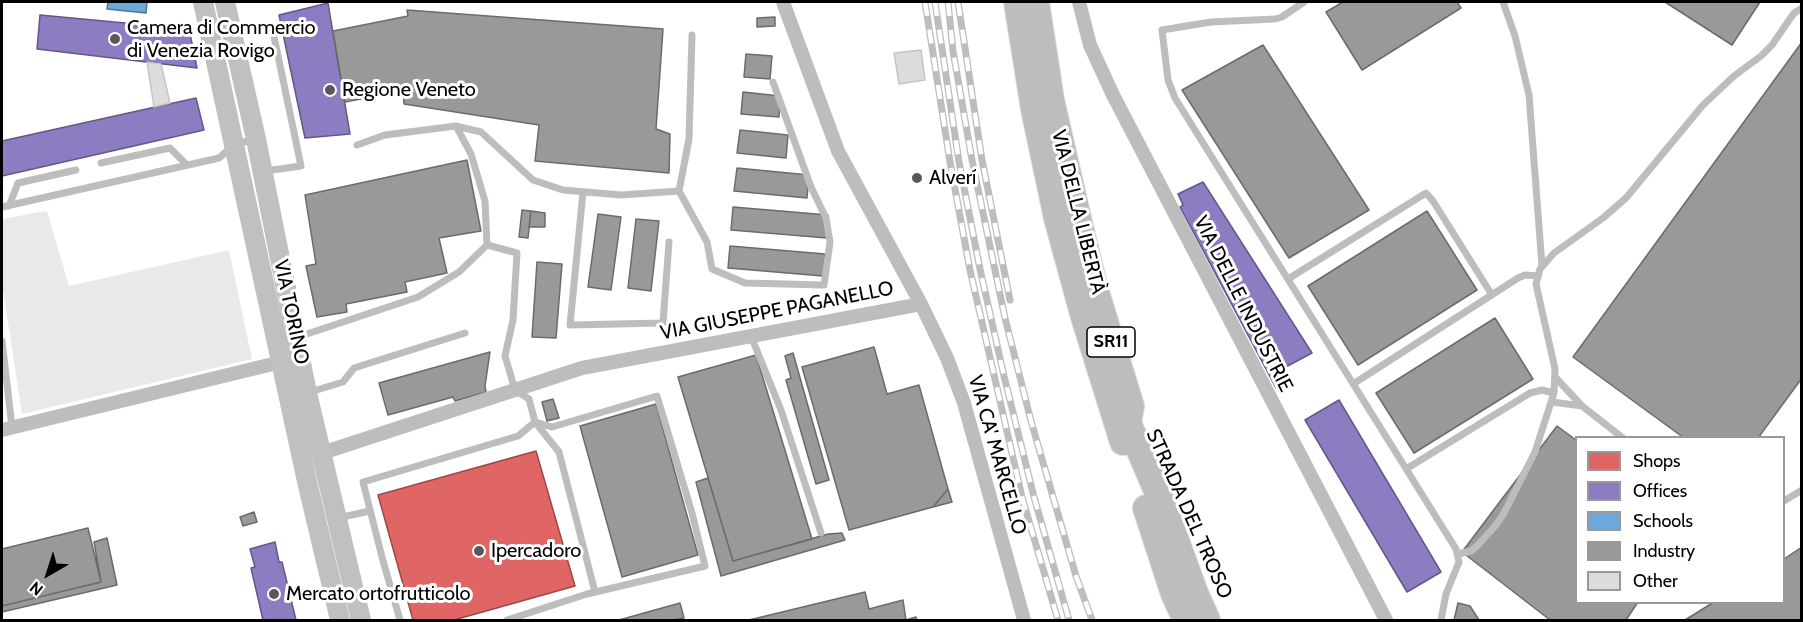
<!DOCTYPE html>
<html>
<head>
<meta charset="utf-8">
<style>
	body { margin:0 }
	#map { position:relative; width:1803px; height:622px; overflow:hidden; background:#fff; font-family:Cabin,sans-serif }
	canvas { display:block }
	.frame { position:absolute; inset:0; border:3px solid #000; pointer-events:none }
	.legend { position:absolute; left:1575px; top:436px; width:210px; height:168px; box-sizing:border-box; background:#fff; border:2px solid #999; margin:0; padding:8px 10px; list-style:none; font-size:18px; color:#000 }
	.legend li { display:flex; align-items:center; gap:12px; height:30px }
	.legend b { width:30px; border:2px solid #999 }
	.north { position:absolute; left:18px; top:544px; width:60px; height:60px; -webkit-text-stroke:4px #fff; paint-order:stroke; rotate:219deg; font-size:16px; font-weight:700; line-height:24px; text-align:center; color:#000 }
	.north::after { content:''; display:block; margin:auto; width:21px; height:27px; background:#000; clip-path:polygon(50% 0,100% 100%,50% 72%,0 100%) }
</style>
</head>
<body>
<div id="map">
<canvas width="1803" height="622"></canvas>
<div class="frame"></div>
<ul class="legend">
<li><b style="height:16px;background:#e06666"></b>Shops</li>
<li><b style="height:16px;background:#8e7cc3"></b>Offices</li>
<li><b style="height:16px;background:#6fa8dc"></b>Schools</li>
<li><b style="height:16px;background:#999"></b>Industry</li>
<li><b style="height:16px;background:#dcdcdc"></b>Other</li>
</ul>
<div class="north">N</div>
</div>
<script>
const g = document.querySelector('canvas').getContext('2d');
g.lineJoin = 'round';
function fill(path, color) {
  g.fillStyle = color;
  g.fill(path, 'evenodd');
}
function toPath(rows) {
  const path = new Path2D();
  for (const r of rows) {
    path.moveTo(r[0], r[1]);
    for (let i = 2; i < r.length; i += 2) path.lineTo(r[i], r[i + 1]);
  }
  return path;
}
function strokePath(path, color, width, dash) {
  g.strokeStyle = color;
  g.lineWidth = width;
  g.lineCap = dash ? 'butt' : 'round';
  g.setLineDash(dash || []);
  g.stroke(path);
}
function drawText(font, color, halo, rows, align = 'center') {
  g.font = font + ' Cabin,sans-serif';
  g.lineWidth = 6;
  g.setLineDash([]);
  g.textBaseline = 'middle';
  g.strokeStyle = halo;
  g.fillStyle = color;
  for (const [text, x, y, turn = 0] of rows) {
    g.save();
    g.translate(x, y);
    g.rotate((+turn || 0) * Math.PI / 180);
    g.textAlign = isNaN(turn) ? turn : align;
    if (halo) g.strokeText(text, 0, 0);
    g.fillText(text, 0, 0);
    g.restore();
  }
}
fill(toPath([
	[47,211,69,286,229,250,252,359,22,414,2,283,2,221,7,218]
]), '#e9e9e9');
const shops = toPath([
	[536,451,575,586,454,620,413,620,378,495,536,451]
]);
fill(shops, '#e06666');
strokePath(shops, '#9d4747', 1.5);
const offices = toPath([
	[328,3,350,134,305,138,279,15,328,3],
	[40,15,189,29,197,68,37,49,40,15],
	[196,98,204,130,2,176,2,141,196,98],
	[1203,182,1312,353,1280,370,1287,382,1276,388,1180,207,1183,205,1178,194,1203,182],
	[1339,400,1441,572,1407,592,1305,420,1339,400],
	[275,542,279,562,282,562,296,620,263,620,251,568,255,567,250,549,275,542]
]);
fill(offices, '#8e7cc3');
strokePath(offices, '#635788', 1.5);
const schools = toPath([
	[108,2,147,2,146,13,107,9,108,2]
]);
fill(schools, '#6fa8dc');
strokePath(schools, '#4e769a', 1.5);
const industry = toPath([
	[1343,2,1457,2,1461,8,1362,70,1326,12,1343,2],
	[1665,2,1760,2,1732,45,1665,2],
	[407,10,663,29,656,129,670,134,669,173,535,161,539,125,404,104,403,91,345,102,333,31,408,16,407,10],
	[775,17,775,26,757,27,757,18,775,17],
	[1802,42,1802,378,1758,438,1684,438,1573,357,1802,42],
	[1263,45,1369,210,1289,258,1182,90,1263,45],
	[746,54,772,56,770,79,744,77,746,54],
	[743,92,780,96,779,117,741,114,743,92],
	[740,130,788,135,786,158,737,153,740,130],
	[467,160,481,231,439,238,447,273,405,282,407,292,346,304,347,312,317,317,306,266,316,264,305,195,467,160],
	[737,168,809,175,807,198,734,191,737,168],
	[733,207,828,215,827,238,731,230,733,207],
	[522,210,531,211,528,238,519,237,522,210],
	[531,211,545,213,545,227,529,227,531,211],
	[1427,211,1477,290,1358,365,1308,286,1427,211],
	[598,214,621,217,611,290,588,287,598,214],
	[636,219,659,221,651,291,628,288,636,219],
	[730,246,825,254,823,276,728,268,730,246],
	[537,262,562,264,556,338,532,337,537,262],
	[1495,318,1533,379,1414,453,1376,393,1495,318],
	[874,347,887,394,919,385,948,489,933,507,849,530,802,367,874,347],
	[490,352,485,386,486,392,455,401,453,397,388,415,379,383,490,352],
	[793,353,829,480,816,484,786,380,791,378,785,356,793,353],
	[756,355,812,539,733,561,678,377,756,355],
	[553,399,559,418,547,421,542,402,553,399],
	[656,404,698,555,622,577,580,426,656,404],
	[1557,426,1576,440,1576,602,1638,602,1626,620,1550,620,1462,552,1557,426],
	[708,478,733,561,828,534,842,533,845,540,721,576,696,482,708,478],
	[948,489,952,502,933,507,948,489],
	[254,512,257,522,243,526,240,517,254,512],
	[88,528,101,582,2,606,2,549,88,528],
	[107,538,117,585,2,612,2,606,101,582,94,542,107,538],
	[1802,547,1802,620,1685,620,1714,602,1784,602,1784,559,1802,547],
	[865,592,869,609,903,600,906,620,916,617,917,620,749,620,865,592],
	[680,603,684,618,673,620,619,620,680,603],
	[1458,603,1470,606,1479,620,1454,620,1458,603]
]);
fill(industry, '#999');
strokePath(industry, '#6b6b6b', 1.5);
const building = toPath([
	[921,50,925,80,899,84,894,53,921,50],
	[147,62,161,64,170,103,154,107,147,62]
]);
fill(building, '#dcdcdc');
strokePath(building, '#c4c4c4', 1.5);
const highway = toPath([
	[1017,2,1034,109,1057,218,1084,317,1123,442],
	[1036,2,1051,100,1077,214,1095,289,1131,406,1128,423,1163,505,1195,593,1207,620],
	[1146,508,1174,594,1186,620]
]);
strokePath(highway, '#dbdbdb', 28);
strokePath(toPath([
	[1304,2,1282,17,1275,19,1211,22,1162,30,1168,80,1175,98,1456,549,1459,562,1446,594,1441,620],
	[1503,2,1515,36,1529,95,1542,266],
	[456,126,481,132,533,180,563,190,621,195,679,191,689,139,692,35],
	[357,145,385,135,456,126,471,154,485,201,487,245],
	[101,163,170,148,187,165],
	[265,171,301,166,272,27],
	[679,191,707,242,712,269,745,283,824,285,830,242,826,218,811,187,773,82],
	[583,192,570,325,663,323,669,242],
	[9,206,18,183,76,170],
	[2,207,219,158,235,144,253,140],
	[1288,279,1426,193,1433,201,1492,295],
	[751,336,781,410,821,533],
	[298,337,418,297,459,272,487,245,517,253,513,320,505,356,515,390,529,399,535,422,559,452,595,592],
	[2,341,12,427],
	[1556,378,1582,406,1623,438],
	[1353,384,1518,278,1525,275,1538,276],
	[310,392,343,382,354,368,465,333],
	[1552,402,1582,406],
	[1406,469,1530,393,1542,390,1554,393],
	[1784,501,1802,490],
	[338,518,370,511],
	[1458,554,1471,551,1478,545,1496,525,1504,513,1535,452,1554,393,1555,369,1536,284,1540,269,1554,253,1603,218,1626,198,1703,105,1734,76,1761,56,1772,45,1794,13,1802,8],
	[400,620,383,561,363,482,518,436,535,422],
	[507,620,587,594,705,566,692,513,657,396,552,427,535,422]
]), '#bdbdbd', 7);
strokePath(toPath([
	[783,2,838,151,921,304,947,358,964,403,1024,620],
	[1079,2,1090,45,1113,95,1386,620],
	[2,430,281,362],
	[322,453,582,368,921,304]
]), '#bdbdbd', 14);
strokePath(toPath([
	[203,2,308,486,340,620],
	[225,2,256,139,307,393,361,620]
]), '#c0c0c0', 20);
strokePath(highway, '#bdbdbd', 26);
const rail = toPath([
	[925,2,950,162,970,270,1022,497,1058,620],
	[935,2,959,162,980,269,1004,376,1034,497,1069,620],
	[948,2,953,51,972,160,1005,318,1031,421,1076,576,1092,620],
	[958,2,982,160,1010,300]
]);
strokePath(rail, '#bdbdbd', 7);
strokePath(rail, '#fff', 4.5, [14]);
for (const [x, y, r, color] of [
	[115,39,6,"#595959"],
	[330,90,6,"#595959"],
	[917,178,6,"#595959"],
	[479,551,6,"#595959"],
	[274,594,6,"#595959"]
]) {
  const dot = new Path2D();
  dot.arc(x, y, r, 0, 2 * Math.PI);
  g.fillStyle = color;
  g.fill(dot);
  strokePath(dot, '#fff', 2);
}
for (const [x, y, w] of [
	[1111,342,48]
]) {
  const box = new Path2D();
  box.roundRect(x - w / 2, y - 15, w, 30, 4.5);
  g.fillStyle = '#fff';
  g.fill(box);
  strokePath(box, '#000', 1.5);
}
drawText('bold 18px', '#000', null, [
	["SR11",1111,342]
]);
drawText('20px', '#000', '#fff', [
	["Camera di Commercio",127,28],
	["di Venezia Rovigo",127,51],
	["Regione Veneto",342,90],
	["Alverí",929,178],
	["Ipercadoro",491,551],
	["Mercato ortofrutticolo",286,594]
], 'left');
drawText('20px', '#000', '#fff', [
	["VIA DELLA LIBERTÀ",1078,212,76],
	["VIA DELLE INDUSTRIE",1243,304,63],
	["VIA GIUSEPPE PAGANELLO",777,311,-11],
	["VIA TORINO",291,312,78],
	["VIA CA' MARCELLO",997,455,74],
	["STRADA DEL TROSO",1189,514,66]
]);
</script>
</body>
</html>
